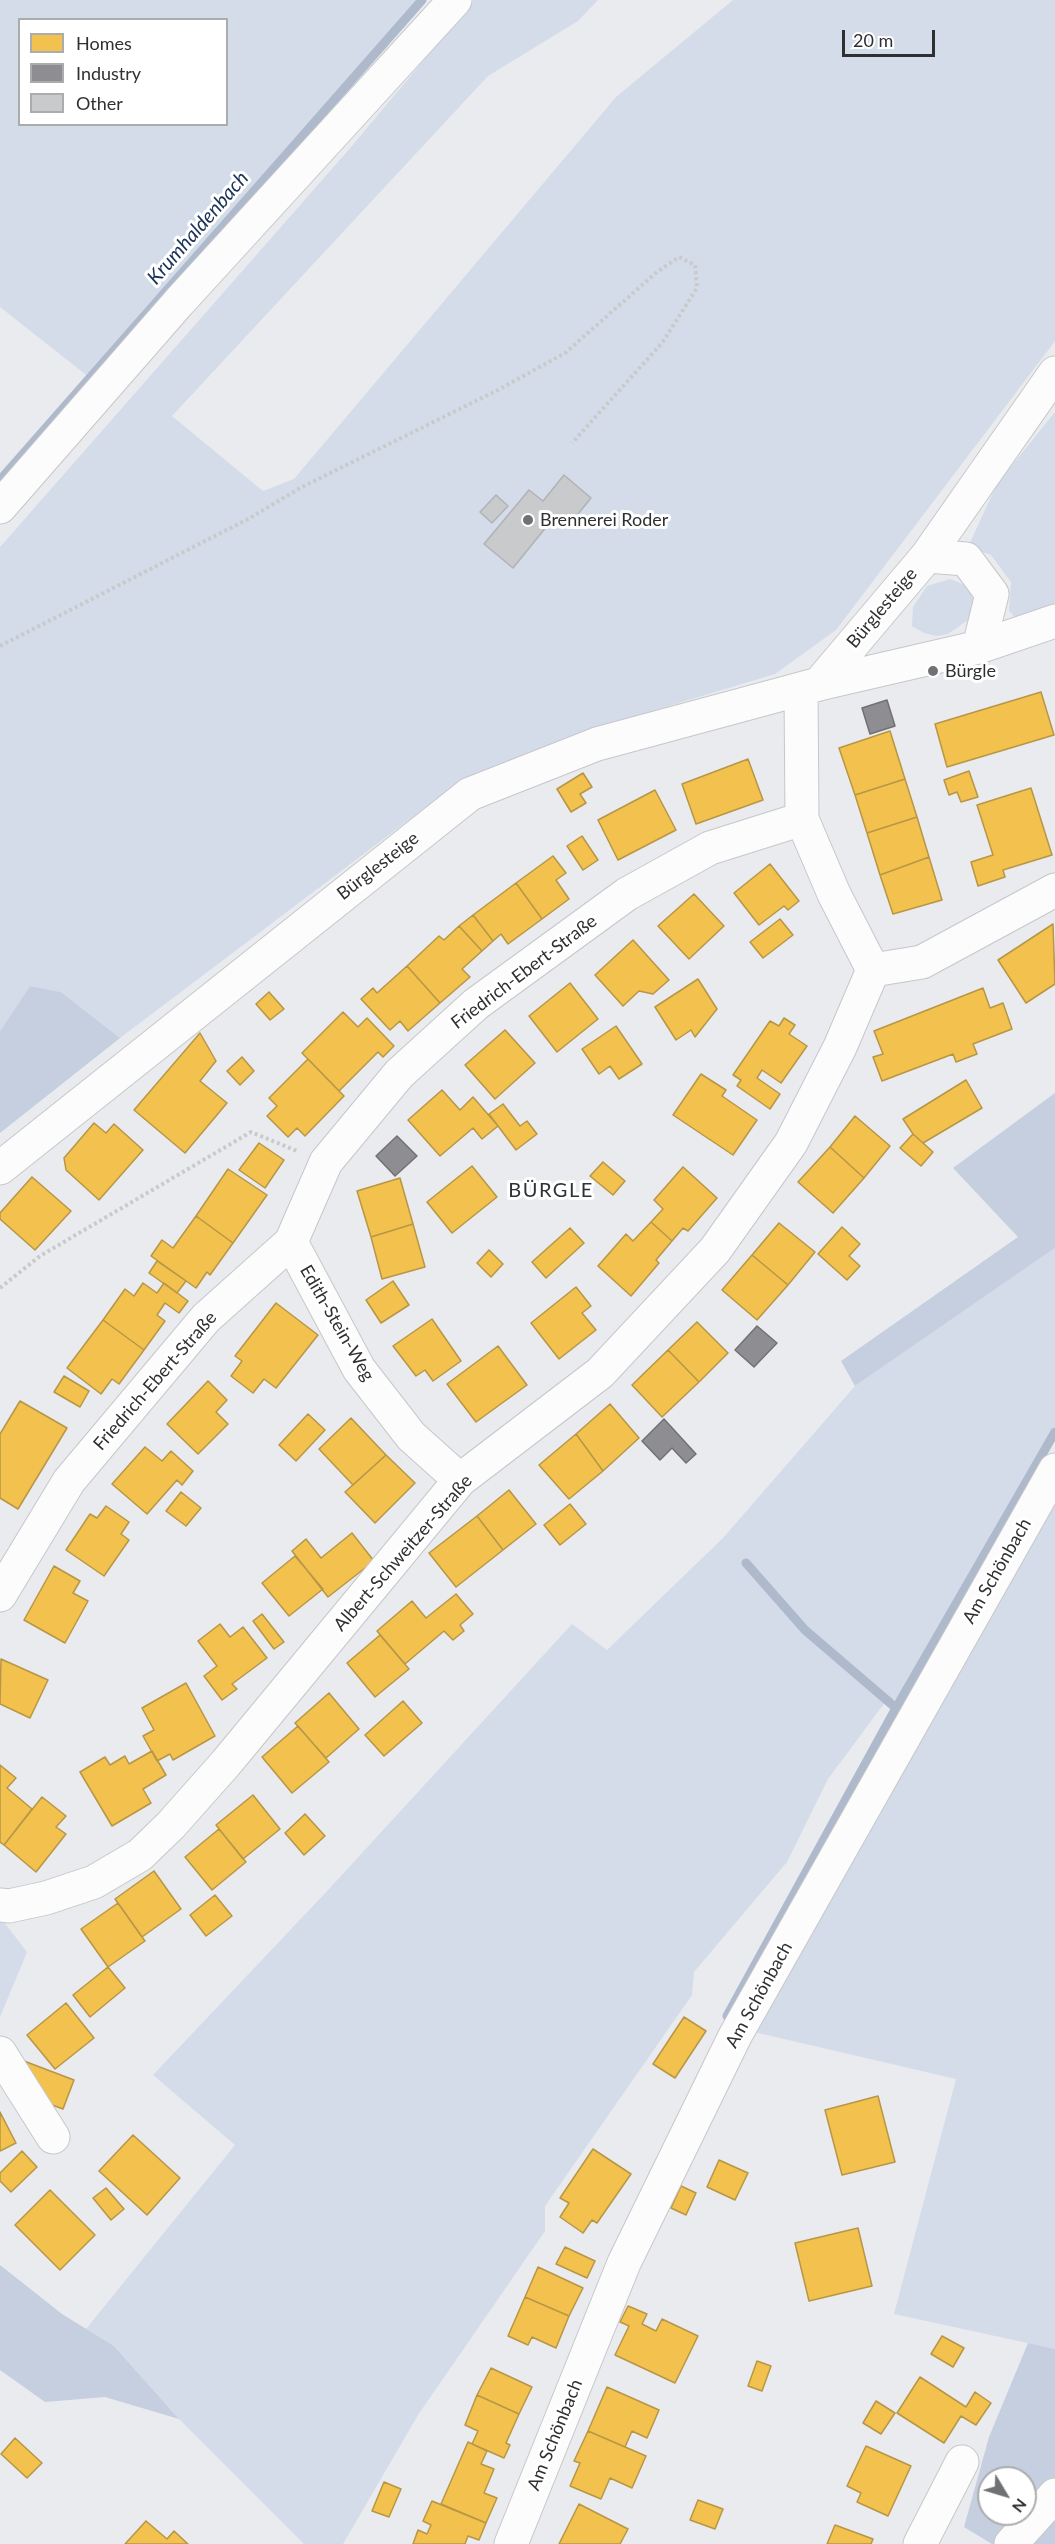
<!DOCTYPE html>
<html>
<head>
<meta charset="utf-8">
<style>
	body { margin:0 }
	#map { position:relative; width:1055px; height:2544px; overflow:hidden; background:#e9ebee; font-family:Lato,sans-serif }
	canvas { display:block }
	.legend { position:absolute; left:18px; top:18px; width:210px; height:108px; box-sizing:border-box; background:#fff; border:2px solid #abacad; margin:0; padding:8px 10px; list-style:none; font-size:18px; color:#2e3032 }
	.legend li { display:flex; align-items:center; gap:12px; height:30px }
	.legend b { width:30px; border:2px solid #abacad }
	.north { position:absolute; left:977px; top:2466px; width:60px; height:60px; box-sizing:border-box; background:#fff; border:2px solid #abacad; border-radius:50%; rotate:128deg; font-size:16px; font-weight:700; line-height:24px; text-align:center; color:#2e3032 }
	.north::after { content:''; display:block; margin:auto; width:21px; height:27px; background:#6f7174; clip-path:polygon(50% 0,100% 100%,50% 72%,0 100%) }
	.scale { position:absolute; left:842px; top:30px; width:93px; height:27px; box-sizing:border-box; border:3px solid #2e3032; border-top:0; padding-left:8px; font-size:18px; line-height:21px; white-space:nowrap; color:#2e3032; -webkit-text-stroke:4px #fff; paint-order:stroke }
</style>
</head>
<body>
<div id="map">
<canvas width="1055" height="2544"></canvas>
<ul class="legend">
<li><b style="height:16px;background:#f2c14e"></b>Homes</li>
<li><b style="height:16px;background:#8d8d92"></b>Industry</li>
<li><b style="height:16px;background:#c9cacc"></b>Other</li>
</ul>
<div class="north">N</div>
<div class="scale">20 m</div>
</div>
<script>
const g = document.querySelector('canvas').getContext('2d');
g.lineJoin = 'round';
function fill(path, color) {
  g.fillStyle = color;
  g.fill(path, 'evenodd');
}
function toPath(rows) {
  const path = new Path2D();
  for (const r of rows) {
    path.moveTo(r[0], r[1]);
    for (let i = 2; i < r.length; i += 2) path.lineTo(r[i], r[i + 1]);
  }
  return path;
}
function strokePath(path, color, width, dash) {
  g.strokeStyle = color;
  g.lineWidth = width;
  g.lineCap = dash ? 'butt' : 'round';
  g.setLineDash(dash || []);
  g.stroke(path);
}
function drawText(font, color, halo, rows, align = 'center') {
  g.font = font + ' Lato,sans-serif';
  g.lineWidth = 6;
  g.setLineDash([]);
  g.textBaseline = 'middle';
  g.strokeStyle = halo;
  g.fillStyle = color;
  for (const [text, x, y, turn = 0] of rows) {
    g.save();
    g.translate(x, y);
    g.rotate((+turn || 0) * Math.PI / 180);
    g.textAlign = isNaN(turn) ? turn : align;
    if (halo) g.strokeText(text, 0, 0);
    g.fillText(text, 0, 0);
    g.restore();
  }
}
fill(toPath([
	[0,0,422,0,90,378,0,307],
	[20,20,226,20,226,124,20,124],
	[474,0,598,0,578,21,488,76,172,416,263,491,294,479,616,97,733,0,1055,0,1055,341,836,630,775,674,659,709,451,788,120,1038,61,992,30,986,0,1031,0,547,352,146],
	[1055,412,1055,612,1019,622,1009,611,1011,582,991,555,968,547,997,484],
	[950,579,967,586,975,602,968,620,948,634,937,636,924,633,912,626,913,607,927,586],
	[1055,1248,1055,1426,899,1699,886,1701,828,1779,787,1862,694,1972,692,1995,545,2206,545,2231,418,2415,343,2544,304,2544,179,2419,114,2346,86,2329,235,2145,153,2075,329,1889,572,1624,607,1650,723,1538,855,1386],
	[748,1565,806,1625,864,1681,805,1630],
	[1055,1491,1055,2349,894,2314,956,2079,754,2032],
	[0,1917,27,1952,0,2017]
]), '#d4dcea');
fill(toPath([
	[30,986,61,992,120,1038,0,1133,0,1031],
	[1055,1093,1055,1248,855,1386,841,1361,1018,1237,953,1168],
	[0,2265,62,2314,114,2346,179,2419,105,2397,45,2402,0,2370],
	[1028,2343,1055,2349,1055,2544,992,2544,964,2527,989,2437],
	[989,2478,1025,2478,1025,2514,989,2514]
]), '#c5cfdf');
const homes = toPath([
	[1041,692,1054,735,947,767,935,724,1041,692],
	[890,731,905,779,855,795,839,748,890,731],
	[748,759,763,800,696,824,682,784,748,759],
	[969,771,978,797,961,802,957,792,949,795,944,780,969,771],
	[583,773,592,787,580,794,586,803,571,812,557,789,583,773],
	[905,779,917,817,867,833,855,795,905,779],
	[1031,788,1052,855,1003,870,1005,877,978,886,971,862,993,855,977,805,1031,788],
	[655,790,676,830,618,860,598,820,655,790],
	[917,817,929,857,880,875,867,833,917,817],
	[582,836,598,860,583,870,567,846,582,836],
	[553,856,566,873,556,880,569,899,542,919,516,883,553,856],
	[929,857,942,900,893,914,880,875,929,857],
	[770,864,799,901,788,910,784,906,759,925,734,893,770,864],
	[516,883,542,919,508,944,501,934,493,941,473,915,516,883],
	[694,894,724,926,689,959,658,926,694,894],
	[473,915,493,941,482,951,459,926,473,915],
	[780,919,793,935,763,958,750,942,780,919],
	[1053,924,1055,984,1026,1003,998,960,1053,924],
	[459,926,482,951,462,969,470,977,440,1003,407,966,439,936,444,940,459,926],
	[633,940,669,980,653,994,639,991,623,1006,595,975,633,940],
	[407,966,440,1003,408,1031,400,1021,390,1030,361,999,373,988,377,993,407,966],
	[698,979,717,1009,695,1037,691,1030,676,1040,655,1007,698,979],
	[570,983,598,1019,557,1052,529,1016,570,983],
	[983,988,990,1008,1003,1003,1012,1029,973,1044,977,1054,956,1062,953,1054,882,1081,873,1057,883,1054,874,1031,983,988],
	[269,992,284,1009,270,1020,256,1004,269,992],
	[343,1012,358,1027,367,1018,394,1046,383,1057,378,1052,339,1091,302,1053,343,1012],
	[784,1018,795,1025,789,1034,807,1046,781,1083,762,1070,757,1078,780,1094,770,1109,737,1086,741,1080,733,1075,770,1021,779,1026,784,1018],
	[616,1026,642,1064,619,1079,610,1066,599,1074,582,1049,616,1026],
	[505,1030,535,1063,495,1099,465,1065,505,1030],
	[200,1033,216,1061,200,1081,227,1103,185,1153,134,1110,200,1033],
	[242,1057,254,1071,240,1085,227,1071,242,1057],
	[308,1059,344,1096,305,1136,297,1128,288,1137,267,1116,277,1106,269,1098,308,1059],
	[701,1074,726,1090,722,1096,757,1120,733,1155,673,1115,701,1074],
	[966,1080,982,1108,923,1143,913,1134,903,1119,966,1080],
	[442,1090,460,1110,473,1097,498,1126,482,1139,473,1128,440,1156,408,1120,442,1090],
	[503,1104,520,1126,527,1121,537,1134,516,1150,489,1114,503,1104],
	[855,1116,890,1146,864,1178,830,1147,855,1116],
	[94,1123,106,1133,114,1124,143,1150,99,1200,66,1170,64,1158,94,1123],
	[913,1134,933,1152,921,1166,900,1148,913,1134],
	[259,1143,284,1160,265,1188,239,1170,259,1143],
	[830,1147,864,1178,833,1213,798,1182,830,1147],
	[603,1162,625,1181,613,1195,590,1176,603,1162],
	[472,1166,497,1197,452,1233,427,1202,472,1166],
	[683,1167,717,1198,688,1231,683,1228,672,1241,651,1222,663,1209,654,1200,683,1167],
	[228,1169,267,1195,233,1243,196,1216,228,1169],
	[32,1177,71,1211,35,1250,0,1219,0,1213,32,1177],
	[400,1178,413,1224,371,1237,357,1191,400,1178],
	[196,1216,233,1243,210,1275,207,1272,196,1288,151,1256,162,1240,173,1248,196,1216],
	[651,1222,672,1241,656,1260,659,1263,631,1296,598,1266,626,1234,633,1241,651,1222],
	[779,1223,815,1252,788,1285,752,1255,779,1223],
	[413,1224,425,1267,382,1279,371,1237,413,1224],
	[842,1227,860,1244,849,1256,860,1266,847,1280,818,1254,842,1227],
	[570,1228,584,1243,546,1278,532,1262,570,1228],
	[489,1250,503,1264,491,1277,477,1263,489,1250],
	[752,1255,788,1285,757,1320,722,1290,752,1255],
	[157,1261,186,1281,177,1293,149,1273,157,1261],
	[393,1281,409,1305,381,1323,366,1300,393,1281],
	[143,1283,157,1293,164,1283,188,1301,179,1313,165,1303,157,1315,165,1321,144,1350,103,1320,125,1289,134,1296,143,1283],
	[576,1287,591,1306,582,1313,596,1330,559,1359,531,1323,576,1287],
	[276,1303,318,1335,276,1388,264,1379,253,1393,231,1376,242,1361,235,1356,276,1303],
	[432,1319,461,1361,433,1381,425,1370,416,1376,393,1346,432,1319],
	[103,1320,144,1350,119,1384,112,1379,101,1394,67,1368,103,1320],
	[697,1322,728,1353,699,1382,668,1350,697,1322],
	[498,1346,527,1385,476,1422,447,1384,498,1346],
	[668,1350,699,1382,662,1417,632,1385,668,1350],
	[64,1376,89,1391,80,1407,54,1392,64,1376],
	[208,1381,227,1400,216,1412,228,1424,198,1454,167,1424,208,1381],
	[20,1401,67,1428,18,1509,0,1498,0,1434,20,1401],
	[610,1404,639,1438,603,1471,576,1434,610,1404],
	[308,1414,325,1430,296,1461,279,1445,308,1414],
	[351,1418,386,1455,353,1485,319,1449,351,1418],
	[576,1434,603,1471,569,1499,539,1465,576,1434],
	[145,1447,162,1461,171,1451,193,1471,182,1485,177,1480,147,1514,112,1484,145,1447],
	[386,1455,415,1483,375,1523,345,1492,386,1455],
	[509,1490,536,1524,503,1550,477,1516,509,1490],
	[181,1492,201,1508,186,1526,166,1511,181,1492],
	[570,1504,586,1524,560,1545,544,1525,570,1504],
	[106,1506,129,1522,121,1534,129,1540,104,1576,66,1550,90,1514,97,1518,106,1506],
	[477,1516,503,1550,456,1587,429,1553,477,1516],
	[352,1533,374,1561,328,1597,292,1551,306,1539,321,1558,352,1533],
	[295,1556,323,1589,289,1616,262,1583,295,1556],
	[54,1566,80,1581,73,1593,88,1601,65,1643,24,1620,54,1566],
	[456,1594,473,1614,460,1625,464,1631,453,1640,444,1631,405,1664,377,1631,412,1601,426,1618,456,1594],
	[262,1614,284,1642,274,1649,253,1621,262,1614],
	[220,1624,230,1637,243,1627,267,1658,232,1684,237,1689,222,1700,204,1676,217,1666,198,1641,220,1624],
	[380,1635,409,1669,375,1697,347,1663,380,1635],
	[1,1659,48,1680,30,1718,0,1704,1,1659],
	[186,1683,215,1736,173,1760,170,1754,157,1761,143,1736,154,1730,142,1708,186,1683],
	[329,1693,359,1729,326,1758,295,1723,329,1693],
	[403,1701,422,1723,384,1756,365,1735,403,1701],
	[298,1726,329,1762,292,1793,262,1757,298,1726],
	[152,1751,166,1775,143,1789,151,1803,112,1826,80,1772,105,1757,110,1765,125,1756,129,1764,152,1751],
	[0,1765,16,1778,7,1788,32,1809,4,1845,0,1842,0,1765],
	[253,1795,280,1829,243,1859,216,1825,253,1795],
	[42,1797,66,1816,56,1827,66,1834,36,1872,4,1845,42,1797],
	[305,1814,325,1836,304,1855,285,1833,305,1814],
	[219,1829,246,1862,212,1890,185,1857,219,1829],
	[154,1871,181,1909,142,1937,115,1899,154,1871],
	[215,1895,232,1916,206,1936,190,1915,215,1895],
	[118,1903,145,1941,108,1967,81,1929,118,1903],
	[108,1967,125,1988,90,2017,73,1995,108,1967],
	[66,2003,94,2038,55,2069,27,2035,66,2003],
	[684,2017,706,2031,675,2078,653,2064,684,2017],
	[24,2061,74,2080,63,2109,41,2101,24,2061],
	[878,2096,895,2162,842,2175,825,2110,878,2096],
	[0,2112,16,2143,0,2151,0,2112],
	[133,2135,180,2178,147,2215,99,2171,133,2135],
	[593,2149,631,2174,597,2223,592,2220,583,2233,560,2217,569,2203,560,2198,593,2149],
	[22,2151,37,2167,11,2192,0,2181,0,2173,22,2151],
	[719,2160,748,2173,735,2200,707,2187,719,2160],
	[681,2186,696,2193,686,2215,671,2208,681,2186],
	[106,2188,124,2209,111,2220,93,2198,106,2188],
	[50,2190,95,2235,60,2270,15,2225,50,2190],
	[858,2228,872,2286,809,2301,795,2243,858,2228],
	[565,2247,595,2261,587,2278,556,2264,565,2247],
	[538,2267,583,2288,569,2316,525,2297,538,2267],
	[525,2297,569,2316,556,2348,532,2337,528,2345,508,2336,525,2297],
	[628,2306,647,2314,642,2324,656,2331,662,2319,698,2336,675,2383,615,2355,629,2326,620,2322,628,2306],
	[942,2336,964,2348,953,2367,931,2354,942,2336],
	[757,2361,771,2366,762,2391,748,2386,757,2361],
	[491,2368,532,2387,519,2414,477,2395,491,2368],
	[920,2377,966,2407,975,2392,991,2403,976,2425,961,2416,944,2443,897,2413,920,2377],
	[607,2387,659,2410,647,2438,632,2431,625,2447,588,2431,607,2387],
	[477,2395,519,2414,506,2443,510,2445,504,2458,472,2444,478,2431,465,2425,477,2395],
	[876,2401,895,2413,881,2434,863,2423,876,2401],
	[588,2431,646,2456,632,2488,610,2478,601,2499,570,2486,580,2463,574,2461,588,2431],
	[15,2438,42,2463,27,2478,1,2454,15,2438],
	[468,2442,487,2451,481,2464,494,2469,484,2493,497,2498,486,2523,441,2504,468,2442],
	[866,2446,911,2466,888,2516,857,2502,861,2493,847,2486,866,2446],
	[384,2482,401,2489,389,2517,372,2511,384,2482],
	[698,2500,723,2509,715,2529,690,2520,698,2500],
	[432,2501,486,2523,479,2540,468,2536,465,2544,413,2544,418,2530,427,2534,431,2525,423,2521,432,2501],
	[579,2504,628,2529,620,2544,559,2544,579,2504],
	[146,2521,167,2539,174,2531,188,2544,125,2544,146,2521],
	[835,2525,873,2539,871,2544,827,2544,835,2525]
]);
fill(homes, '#f2c14e');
strokePath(homes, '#b79646', 1.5);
const industry = toPath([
	[887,700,895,726,870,734,862,708,887,700],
	[397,1136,417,1156,395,1176,376,1156,397,1136],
	[757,1326,777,1343,754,1367,735,1350,757,1326],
	[664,1419,696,1454,686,1463,672,1448,660,1460,642,1441,664,1419]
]);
fill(industry, '#8d8d92');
strokePath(industry, '#707175', 1.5);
strokePath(toPath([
	[0,480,422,0],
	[896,1708,1055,1432],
	[727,2016,896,1708,805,1630,746,1563]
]), '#aeb9cc', 9);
const building = toPath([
	[564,475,591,498,569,525,556,515,513,568,484,544,529,490,543,501,564,475],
	[496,495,508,506,492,523,480,512,496,495]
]);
fill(building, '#c9cacc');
strokePath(building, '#b0b2b5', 1.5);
const minor = toPath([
	[0,507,179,302,455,0],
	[927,556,966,559,992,594,979,647],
	[819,684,927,556,1055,373],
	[801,690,802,819,834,894,873,970],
	[873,970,922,962,1055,890],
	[0,1168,470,794,597,744,819,684,979,647,1055,621],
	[291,1242,359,1369,411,1436,460,1480],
	[0,1595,69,1481,206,1318,291,1242,326,1162,399,1074,476,1004,627,894,710,848,802,819],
	[0,1905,9,1906,46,1898,94,1882,140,1855,171,1825,226,1763,460,1480,600,1373,715,1250,791,1143,840,1047,873,970],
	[0,2053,53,2137],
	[511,2544,624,2263,735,2036,1055,1470],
	[920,2544,962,2462],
	[1011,2544,1055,2495]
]);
strokePath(minor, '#c6c7c9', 35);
strokePath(toPath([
	[0,646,250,518,300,488,498,390,565,353,657,272,679,257,695,265,697,288,662,343,572,443],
	[0,1288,40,1256,251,1132,297,1151]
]), '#c9cacb', 4, [3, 3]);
strokePath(minor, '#fcfcfc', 33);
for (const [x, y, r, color] of [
	[528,520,6,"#6f7174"],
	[933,671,6,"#6f7174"]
]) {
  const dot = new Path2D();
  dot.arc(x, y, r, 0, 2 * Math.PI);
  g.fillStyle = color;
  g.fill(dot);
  strokePath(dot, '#fff', 2);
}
drawText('18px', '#2e3032', '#fff', [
	["Brennerei Roder",540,520],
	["Bürgle",945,671]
], 'left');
drawText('18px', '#2e3032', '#fff', [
	["Bürglesteige",882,608,-50],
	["Bürglesteige",378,866,-38],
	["Friedrich-Ebert-Straße",524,972,-37],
	["Edith-Stein-Weg",337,1323,60],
	["Friedrich-Ebert-Straße",155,1381,-49],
	["Albert-Schweitzer-Straße",403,1553,-49],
	["Am Schönbach",997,1571,-60],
	["Am Schönbach",759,1995,-61],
	["Am Schönbach",555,2435,-68]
]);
drawText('italic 20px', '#1b3156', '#fff', [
	["Krumhaldenbach",198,228,-49]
]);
g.letterSpacing = '1.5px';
drawText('20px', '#2f3237', '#fff', [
	["BÜRGLE",551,1191]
]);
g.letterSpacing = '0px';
</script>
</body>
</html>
